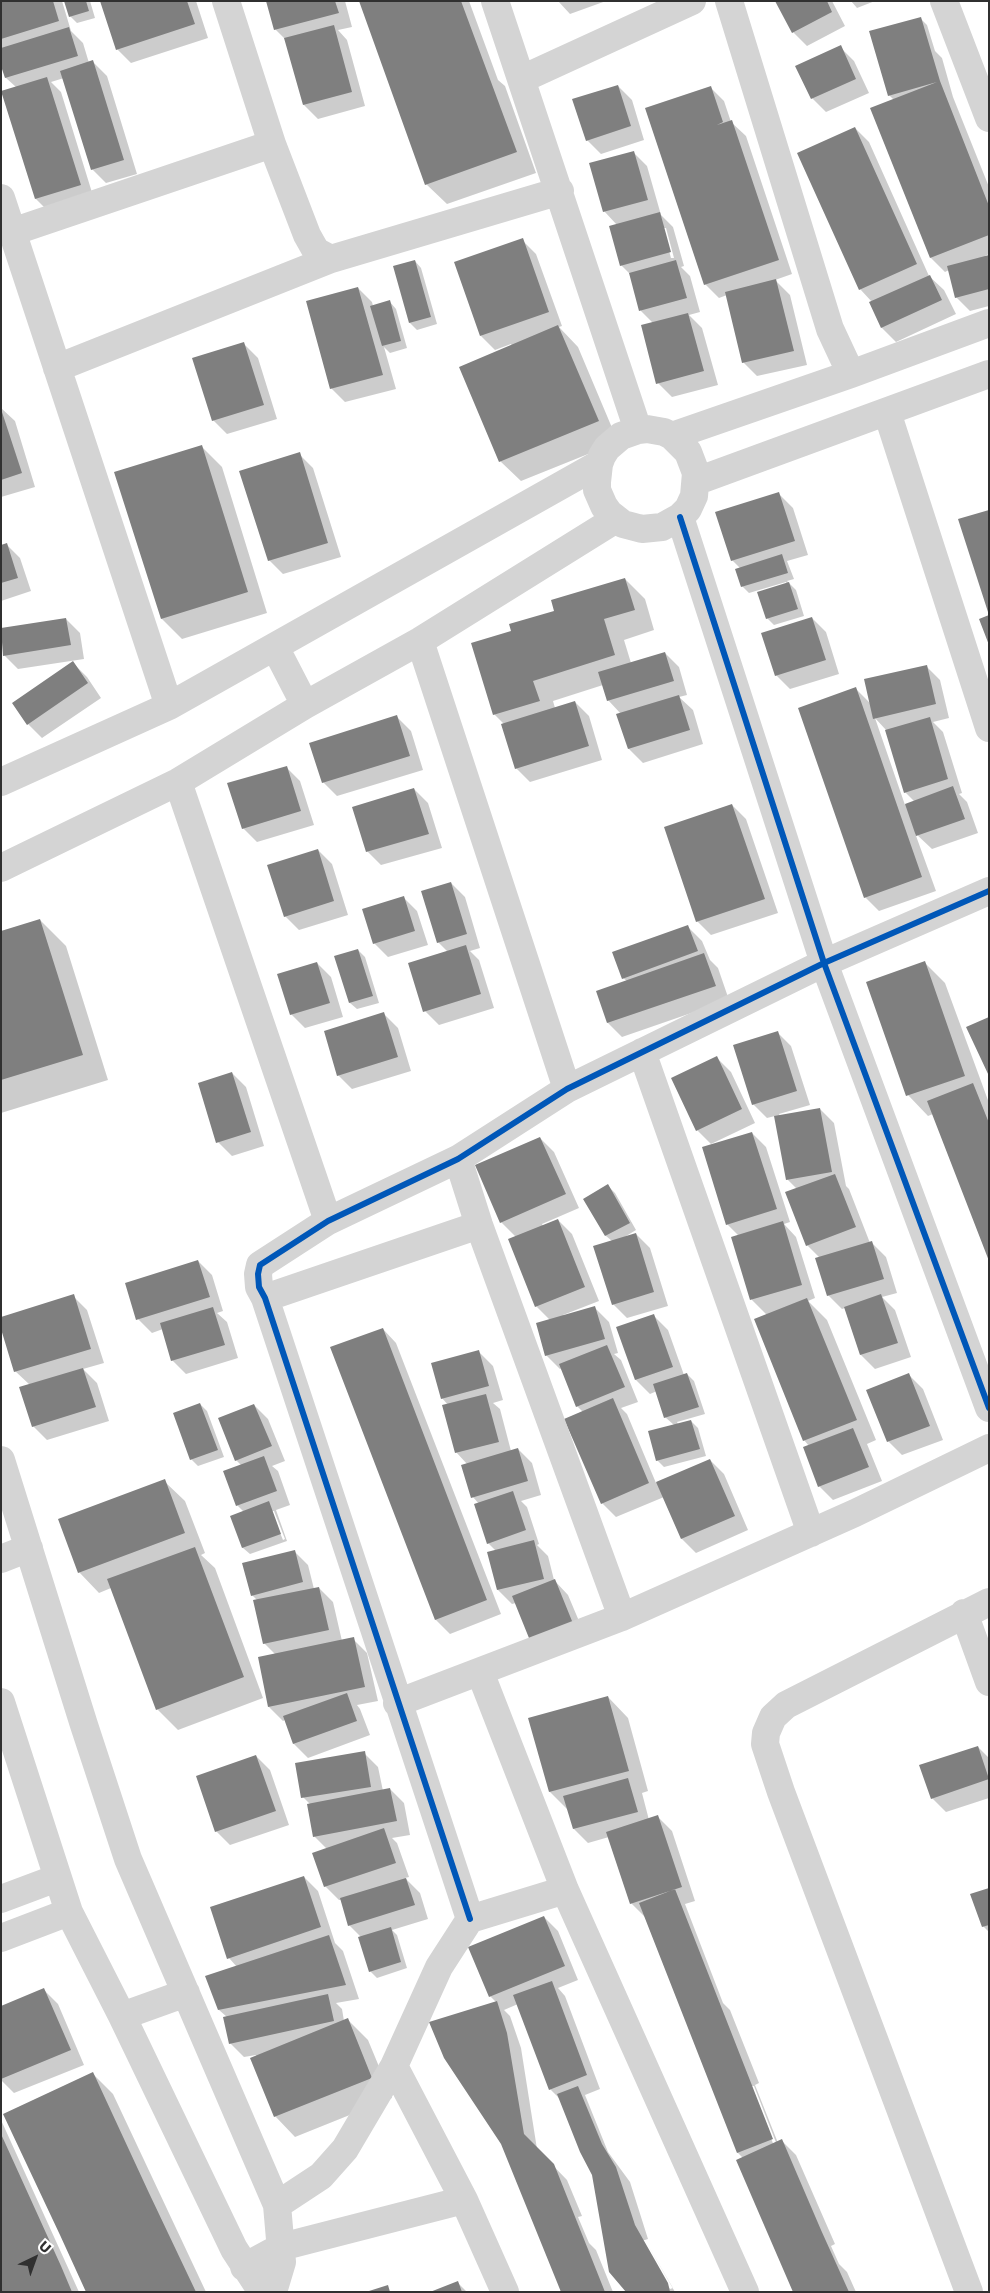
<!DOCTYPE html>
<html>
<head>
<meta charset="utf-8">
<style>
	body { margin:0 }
	#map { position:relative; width:990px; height:2293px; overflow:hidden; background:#fff; font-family:"Golos Text",sans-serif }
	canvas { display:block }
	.frame { position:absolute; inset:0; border:2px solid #303030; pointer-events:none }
	.north { position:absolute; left:10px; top:2233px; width:50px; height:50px; -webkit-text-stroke:4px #fff; paint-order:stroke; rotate:42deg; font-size:14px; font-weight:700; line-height:20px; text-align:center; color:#303030 }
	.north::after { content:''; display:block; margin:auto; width:18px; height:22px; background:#303030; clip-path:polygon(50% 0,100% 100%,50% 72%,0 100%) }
</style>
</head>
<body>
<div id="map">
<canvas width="990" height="2293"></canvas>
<div class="frame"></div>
<div class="north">U</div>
</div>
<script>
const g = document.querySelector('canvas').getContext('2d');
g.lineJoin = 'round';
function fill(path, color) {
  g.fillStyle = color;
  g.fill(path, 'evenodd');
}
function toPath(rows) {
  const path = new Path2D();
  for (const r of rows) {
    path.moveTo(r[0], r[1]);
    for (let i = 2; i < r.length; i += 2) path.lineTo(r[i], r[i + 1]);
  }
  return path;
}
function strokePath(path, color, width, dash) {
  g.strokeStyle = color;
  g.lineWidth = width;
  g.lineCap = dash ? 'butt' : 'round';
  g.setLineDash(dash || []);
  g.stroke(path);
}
fill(toPath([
	[1,1,62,1,71,31,83,43,89,63,93,62,107,76,137,174,106,183,92,169,64,78,51,82,61,92,94,199,50,213,36,199,2,92,16,87,6,78,1,62,3,49,1,47],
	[65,1,90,1,95,18,77,23,70,16],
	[101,1,196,1,208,38,131,63,117,49],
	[267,1,345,1,352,27,338,30,347,40,365,106,318,119,304,105,286,40,275,29],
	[360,1,469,1,498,80,505,86,536,173,447,204,426,184],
	[558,1,606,1,570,14],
	[776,1,832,1,845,26,807,46,793,32],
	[851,1,875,1,857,8],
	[920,18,927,25,935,51,942,58,953,97,989,187,989,254,985,256,989,257,989,306,970,311,956,297,949,270,945,272,931,258,894,100,889,95],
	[840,47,854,61,869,93,826,112,812,98],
	[618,86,632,100,644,140,601,154,587,140],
	[710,87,724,101,731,122,746,136,792,274,775,280,790,295,807,365,757,376,743,362,727,295,719,298,705,284],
	[855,128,869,142,929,276,944,290,956,314,896,342,882,328,870,303,872,302,860,289],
	[633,152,647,166,661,215,673,227,684,266,681,267,690,276,700,312,689,315,702,328,718,385,672,397,658,383,653,323,641,311,631,275,621,265,617,225,604,211],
	[663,228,666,228,674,258,671,258],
	[522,240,536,254,562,326,559,327,578,347,618,442,521,481,500,461,512,346,511,344,495,350,481,336],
	[415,261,421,268,437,324,417,330,410,323,395,267],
	[358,288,372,302,373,306,390,302,396,309,407,348,390,353,384,347,396,389,345,402,331,388],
	[244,344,258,358,277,419,227,434,213,420],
	[1,408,15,421,35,487,1,497],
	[202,447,222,467,267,613,182,639,162,619],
	[299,454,313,468,341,557,283,574,269,560],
	[779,494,793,508,808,555,787,561,794,579,787,581,796,590,804,616,774,625,767,618,787,584,786,582,749,593,742,586,741,569,732,560],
	[6,544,20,558,31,591,1,601,1,546],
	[625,579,645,599,654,630,624,640,631,663,665,653,679,667,687,695,679,697,693,710,703,744,643,763,629,749,618,715,621,714,608,700,603,685,553,701,555,708,575,702,589,716,602,760,530,782,516,768,504,724,494,714,512,632],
	[812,618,826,632,839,674,790,689,776,675],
	[66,619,80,633,84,659,18,669,4,655,1,630],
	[73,663,87,677,101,698,42,738,28,724],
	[926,666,940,680,949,718,933,722,943,732,962,793,959,794,967,802,978,833,932,849,915,833,936,891,879,911,865,897,856,689,871,704],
	[875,718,886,730,905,792,915,802,905,805],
	[397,717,411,731,423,770,337,796,323,782],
	[286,767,300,781,314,825,257,842,243,828],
	[414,789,428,803,442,848,381,865,367,851],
	[732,805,746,819,778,913,711,935,697,921],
	[318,850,332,864,348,915,299,930,285,916],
	[451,883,465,897,480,948,470,951,479,960,494,1008,439,1025,425,1011,448,952,438,942],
	[403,897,417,911,428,945,388,957,374,943],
	[40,920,66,946,108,1080,1,1113,1,932],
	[688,927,702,941,710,960,718,968,729,1000,622,1037,608,1023,597,992,627,981,623,978],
	[358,950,365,957,379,1003,357,1009,350,1003],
	[317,963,331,977,343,1017,305,1028,291,1014],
	[925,963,945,983,989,1103,989,1258,933,1114,928,1116,908,1095],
	[384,1014,398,1028,411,1071,352,1089,338,1075],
	[777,1032,791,1046,810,1105,779,1114,780,1116,820,1109,834,1123,846,1186,849,1189,870,1243,872,1243,886,1257,897,1293,882,1297,895,1310,911,1357,875,1369,861,1355,845,1308,842,1309,828,1295,820,1258,807,1245,797,1189,787,1179,775,1116,767,1118,753,1104],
	[717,1058,731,1072,755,1123,711,1144,697,1130],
	[232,1073,246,1087,264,1146,232,1156,218,1142],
	[752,1133,766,1147,790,1222,784,1224,796,1237,815,1298,808,1301,827,1320,876,1440,867,1444,882,1481,833,1500,819,1486,809,1446,804,1440,767,1315,752,1300,732,1238,739,1236,727,1224],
	[540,1138,554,1152,579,1208,542,1224,543,1226,558,1220,572,1234,599,1301,563,1315,564,1317,595,1308,609,1322,618,1353,614,1354,621,1360,638,1402,621,1408,627,1414,656,1483,710,1460,724,1474,748,1530,696,1553,682,1539,664,1497,616,1517,602,1503,583,1412,577,1406,562,1368,560,1369,546,1355,550,1320,536,1306,516,1237,501,1222],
	[608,1186,615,1193,636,1230,623,1238,636,1234,650,1248,668,1306,627,1318,613,1304,612,1241,606,1236],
	[198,1261,212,1275,223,1311,217,1313,227,1322,238,1358,186,1374,172,1360,163,1329,152,1333,138,1319],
	[73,1296,87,1310,104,1363,83,1369,97,1383,109,1421,47,1440,33,1426,30,1385,15,1371],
	[654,1316,668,1330,684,1375,687,1374,694,1381,705,1414,677,1422,678,1424,691,1421,698,1428,706,1456,664,1467,657,1460,674,1425,665,1417,657,1391,650,1394,636,1380,617,1328],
	[383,1329,396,1343,501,1614,450,1634,436,1620,332,1348],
	[479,1352,493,1366,503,1400,493,1403,500,1409,511,1451,518,1449,532,1463,541,1495,521,1501,527,1507,539,1544,537,1545,548,1556,554,1580,568,1595,587,1640,516,1603,512,1604,498,1590,489,1553,496,1551,488,1543,479,1504,473,1497,467,1464,456,1452,448,1405,442,1398],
	[909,1375,923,1389,943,1440,902,1455,888,1441],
	[200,1404,207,1411,224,1457,198,1466,191,1459],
	[254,1405,268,1419,285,1461,272,1466,278,1471,290,1505,276,1510,287,1541,250,1554,243,1548,231,1517,244,1512,237,1505,242,1466,236,1460],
	[271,1511,274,1511,285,1539,283,1540],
	[164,1481,185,1501,205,1553,201,1555,215,1568,263,1698,178,1730,157,1709,111,1588,99,1593,79,1572],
	[294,1551,308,1565,314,1589,319,1588,333,1602,342,1641,353,1639,367,1653,378,1701,357,1705,360,1709,370,1735,308,1758,294,1744,285,1720,283,1721,269,1707,276,1655,264,1643,258,1601,252,1595],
	[608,1697,628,1718,648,1791,642,1793,649,1820,658,1817,672,1831,695,1901,685,1904,723,2003,730,2010,759,2083,755,2085,778,2143,782,2141,796,2155,835,2244,831,2246,839,2264,847,2272,856,2292,795,2292,743,2158,738,2153,645,1917,631,1903,609,1837,588,1843,574,1829,568,1810,550,1792,529,1719],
	[751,2086,754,2086,777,2145,774,2146],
	[978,1747,989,1758,989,1798,946,1812,932,1798],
	[364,1753,378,1767,383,1791,390,1789,404,1803,410,1835,392,1838,397,1843,409,1877,405,1878,420,1893,428,1919,392,1930,397,1935,407,1968,377,1978,370,1971,361,1937,349,1925,341,1900,339,1900,325,1886,327,1849,314,1836,310,1804,303,1797],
	[256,1756,270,1770,289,1825,230,1845,216,1831],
	[304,1877,318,1891,335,1943,343,1951,359,1999,336,2003,342,2009,344,2021,348,2020,368,2040,392,2098,295,2137,275,2116,256,2055,244,2057,230,2043,227,2017,219,2010,237,1967,229,1958],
	[989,1889,989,1932,983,1926],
	[544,1917,558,1931,578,1980,558,1988,565,1996,600,2089,585,2095,608,2152,630,2182,648,2239,645,2240,675,2292,627,2292,593,2175,561,2100,550,2089,518,2004,504,2010,510,2016,521,2048,537,2149,567,2180,582,2216,578,2217,589,2243,596,2250,613,2292,563,2292,502,2144,496,2002,490,1996],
	[642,2240,645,2240,673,2288,670,2289],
	[44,1990,58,2004,84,2065,14,2093,1,2080,1,2007],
	[92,2073,113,2094,206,2292,88,2292],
	[1,2120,79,2292,1,2292],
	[457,2282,467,2292,433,2292]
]), '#0003');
fill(toPath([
	[1,1,53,1,59,21,1,39],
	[64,1,86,1,89,11,69,17],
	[100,1,187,1,195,24,116,50],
	[266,1,335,1,339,13,274,30],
	[359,1,461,1,517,152,425,185],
	[775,1,827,1,832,12,792,33],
	[921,17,940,81,989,206,989,235,930,258,870,108,937,82,888,96,869,31],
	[334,25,352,92,303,105,284,38],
	[69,27,78,56,5,78,1,66,1,48],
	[841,45,856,79,811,99,795,66],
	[93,60,124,160,91,170,60,71],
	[47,77,81,185,35,199,1,91],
	[618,85,631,126,586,141,572,99],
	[711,86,723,122,717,125,732,120,779,260,704,285,645,108],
	[855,127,917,264,859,290,797,153],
	[634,151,648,200,603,212,589,163],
	[660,212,671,252,620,266,609,226],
	[523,238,549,312,480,336,454,262],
	[989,255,989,289,955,298,947,266],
	[415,260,431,317,409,323,393,266],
	[676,260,687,298,639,311,629,273],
	[930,275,942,300,881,328,869,302],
	[776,279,794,351,742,363,725,292],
	[358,287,383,375,330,389,306,301],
	[390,300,401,341,382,346,370,306],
	[688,313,704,371,656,384,641,325],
	[558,325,599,421,499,462,459,367],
	[244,342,264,405,212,421,192,358],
	[1,409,22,473,1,480],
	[202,445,248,592,161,619,114,472],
	[300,452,328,543,268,561,239,471],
	[779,492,795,541,731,561,715,512],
	[989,510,989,612,988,612,958,519],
	[7,543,18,578,1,583,1,545],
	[782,554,788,573,741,587,735,569],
	[625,578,635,610,604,619,615,655,533,681,540,701,493,715,471,643,511,631,509,624,554,611,551,600],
	[789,582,798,609,766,619,757,592],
	[989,615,989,645,979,619],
	[812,617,826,660,775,676,761,633],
	[66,618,71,645,3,656,1,628],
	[665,652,674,681,607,701,598,672],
	[73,661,88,683,27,725,12,703],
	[927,665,936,704,873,719,864,679],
	[856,687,922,877,864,898,798,708],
	[679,695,690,730,628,749,616,714],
	[575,701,589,746,515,769,501,724],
	[397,715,410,756,322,783,309,743],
	[930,717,948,779,904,793,885,730],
	[287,766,301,811,242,829,227,783],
	[953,786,965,819,916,836,905,804],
	[414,788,429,834,366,852,352,807],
	[732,804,765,899,696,922,664,827],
	[318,849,334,901,284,917,267,865],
	[451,882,467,934,437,943,421,891],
	[404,896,415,931,373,944,362,909],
	[40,919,83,1055,1,1080,1,931],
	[688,925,698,951,622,979,612,952],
	[466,945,481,994,423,1012,408,963],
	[358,949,373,996,349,1003,334,956],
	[704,953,716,986,607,1023,596,991],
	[925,961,965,1076,906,1096,866,982],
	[317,962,330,1003,290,1015,277,974],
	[384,1012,398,1057,337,1076,324,1031],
	[989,1017,989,1076,966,1027],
	[778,1031,797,1091,752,1105,733,1045],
	[717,1056,742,1109,696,1131,671,1078],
	[232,1072,251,1132,216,1143,198,1083],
	[973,1083,989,1123,989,1261,927,1101],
	[820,1108,832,1172,786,1180,774,1116],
	[752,1132,777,1209,726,1225,702,1147],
	[540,1137,566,1194,500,1223,475,1165],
	[835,1174,856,1227,806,1246,785,1192],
	[608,1184,630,1223,605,1236,583,1199],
	[558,1219,585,1287,535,1307,508,1239],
	[783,1221,802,1285,750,1300,731,1237],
	[636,1233,654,1292,612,1305,593,1246],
	[872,1241,884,1279,827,1296,815,1258],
	[198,1260,210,1297,136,1320,125,1283],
	[74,1294,91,1349,14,1372,1,1329,1,1317],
	[881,1294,898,1343,860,1355,844,1307],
	[807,1298,857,1420,803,1441,754,1319],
	[595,1306,605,1339,545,1356,536,1323],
	[213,1307,225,1345,171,1361,160,1323],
	[654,1314,673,1367,635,1380,616,1327],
	[383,1328,487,1600,435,1620,330,1347],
	[607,1345,625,1387,576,1407,559,1364],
	[479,1350,489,1386,441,1399,431,1363],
	[83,1368,96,1407,32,1427,19,1387],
	[687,1373,699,1407,664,1418,653,1384],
	[909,1373,930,1426,887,1442,866,1390],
	[486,1394,499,1442,455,1453,442,1405],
	[613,1398,649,1483,601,1504,564,1419],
	[200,1403,218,1450,190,1460,173,1413],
	[254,1404,272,1446,235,1461,218,1418],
	[691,1420,700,1449,656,1461,648,1431],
	[853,1428,869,1467,818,1487,803,1447],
	[518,1448,528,1481,471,1498,461,1465],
	[264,1456,277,1491,236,1506,223,1471],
	[710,1459,735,1516,681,1539,656,1482],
	[165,1479,185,1533,78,1573,58,1519],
	[513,1491,526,1530,487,1544,474,1504],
	[269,1501,281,1534,242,1548,230,1516],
	[534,1540,544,1579,497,1590,487,1552],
	[195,1547,244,1677,156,1710,107,1579],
	[295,1550,303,1582,251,1596,242,1563],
	[555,1579,574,1626,531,1643,512,1596],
	[319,1587,329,1630,263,1644,253,1600],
	[354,1637,365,1687,268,1707,258,1657],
	[347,1693,357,1721,293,1744,283,1716],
	[608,1696,629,1771,549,1792,528,1718],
	[978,1746,989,1779,931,1799,919,1765],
	[365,1751,371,1787,301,1798,295,1763],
	[256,1755,276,1811,215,1832,196,1776],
	[628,1778,638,1812,573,1829,563,1796],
	[390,1788,397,1821,313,1837,307,1804],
	[658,1815,682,1887,630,1904,606,1832],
	[384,1828,396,1863,324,1887,312,1853],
	[304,1876,321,1927,227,1959,210,1907],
	[406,1878,415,1905,348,1926,340,1898],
	[989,1888,989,1925,982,1927,970,1894],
	[675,1889,773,2139,737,2153,639,1903],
	[544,1916,565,1966,489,1997,468,1947],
	[391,1927,401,1962,369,1972,358,1937],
	[329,1935,346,1985,218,2010,205,1976],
	[552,1981,587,2075,549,2090,513,1995],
	[44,1988,71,2050,1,2079,1,2006],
	[328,1994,334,2021,229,2044,223,2017],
	[497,2001,507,2033,524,2134,554,2164,605,2292,561,2292,501,2144,444,2058,429,2022],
	[348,2018,372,2078,274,2117,250,2058],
	[93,2072,149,2193,196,2292,86,2292,60,2235,3,2114],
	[578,2086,602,2144,616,2167,635,2225,668,2283,670,2292,626,2292,609,2272,592,2175,580,2152,557,2094],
	[1,2134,61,2266,72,2292,1,2292],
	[782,2139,821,2230,849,2292,793,2292,761,2218,736,2160],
	[458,2281,462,2292,430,2292],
	[388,2285,390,2292,369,2292,369,2291]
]), '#7f7f7f');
strokePath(toPath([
	[226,1,272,144,307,235,316,251,331,259],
	[495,1,638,430],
	[729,1,830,329,851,374],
	[944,1,989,118],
	[522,79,692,1],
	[1,198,169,706],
	[12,232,272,144],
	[57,368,331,259,560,191],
	[887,412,989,728],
	[672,436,688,452,696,473,694,496,688,509,680,517,662,527,642,529,623,524,609,513,604,506,597,490,597,482,599,464,602,456,607,448,621,436,638,430,647,429,664,432,672,436,851,374,989,323],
	[697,481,989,374],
	[680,517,824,963,989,1408],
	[420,641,567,1089],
	[275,647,305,705],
	[1,782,169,706,599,464],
	[178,782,328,1221],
	[1,868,178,782,305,705,420,641,616,519],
	[642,1052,811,1533],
	[458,1159,479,1225,622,1617],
	[265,1298,479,1225],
	[1,1460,84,1725,128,1859,277,2205,282,2262,273,2292],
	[1,1559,29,1548],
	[964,1613,989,1682],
	[480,1672,565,1890,745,2292],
	[1,1702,69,1912,122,2016,234,2249,262,2292],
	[397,1703,622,1617,855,1513,989,1448],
	[1,1899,57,1878],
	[470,1919,265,1298,259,1287,258,1274,260,1265,328,1221,458,1159,567,1089,824,963,989,891],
	[1,1938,69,1912],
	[122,2016,186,1993],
	[277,2205,321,2176,345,2149,394,2066],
	[244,2267,281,2247,464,2200],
	[505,2292,464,2200,394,2066,439,1967,470,1919,565,1890],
	[969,2292,781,1792,765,1744,766,1733,773,1717,786,1705,989,1602]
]), '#d4d4d4', 28);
strokePath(toPath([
	[680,517,824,963,989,1408],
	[470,1919,265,1298,259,1287,258,1274,260,1265,328,1221,458,1159,567,1089,824,963,989,891]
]), '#0057b8', 6);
</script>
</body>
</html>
